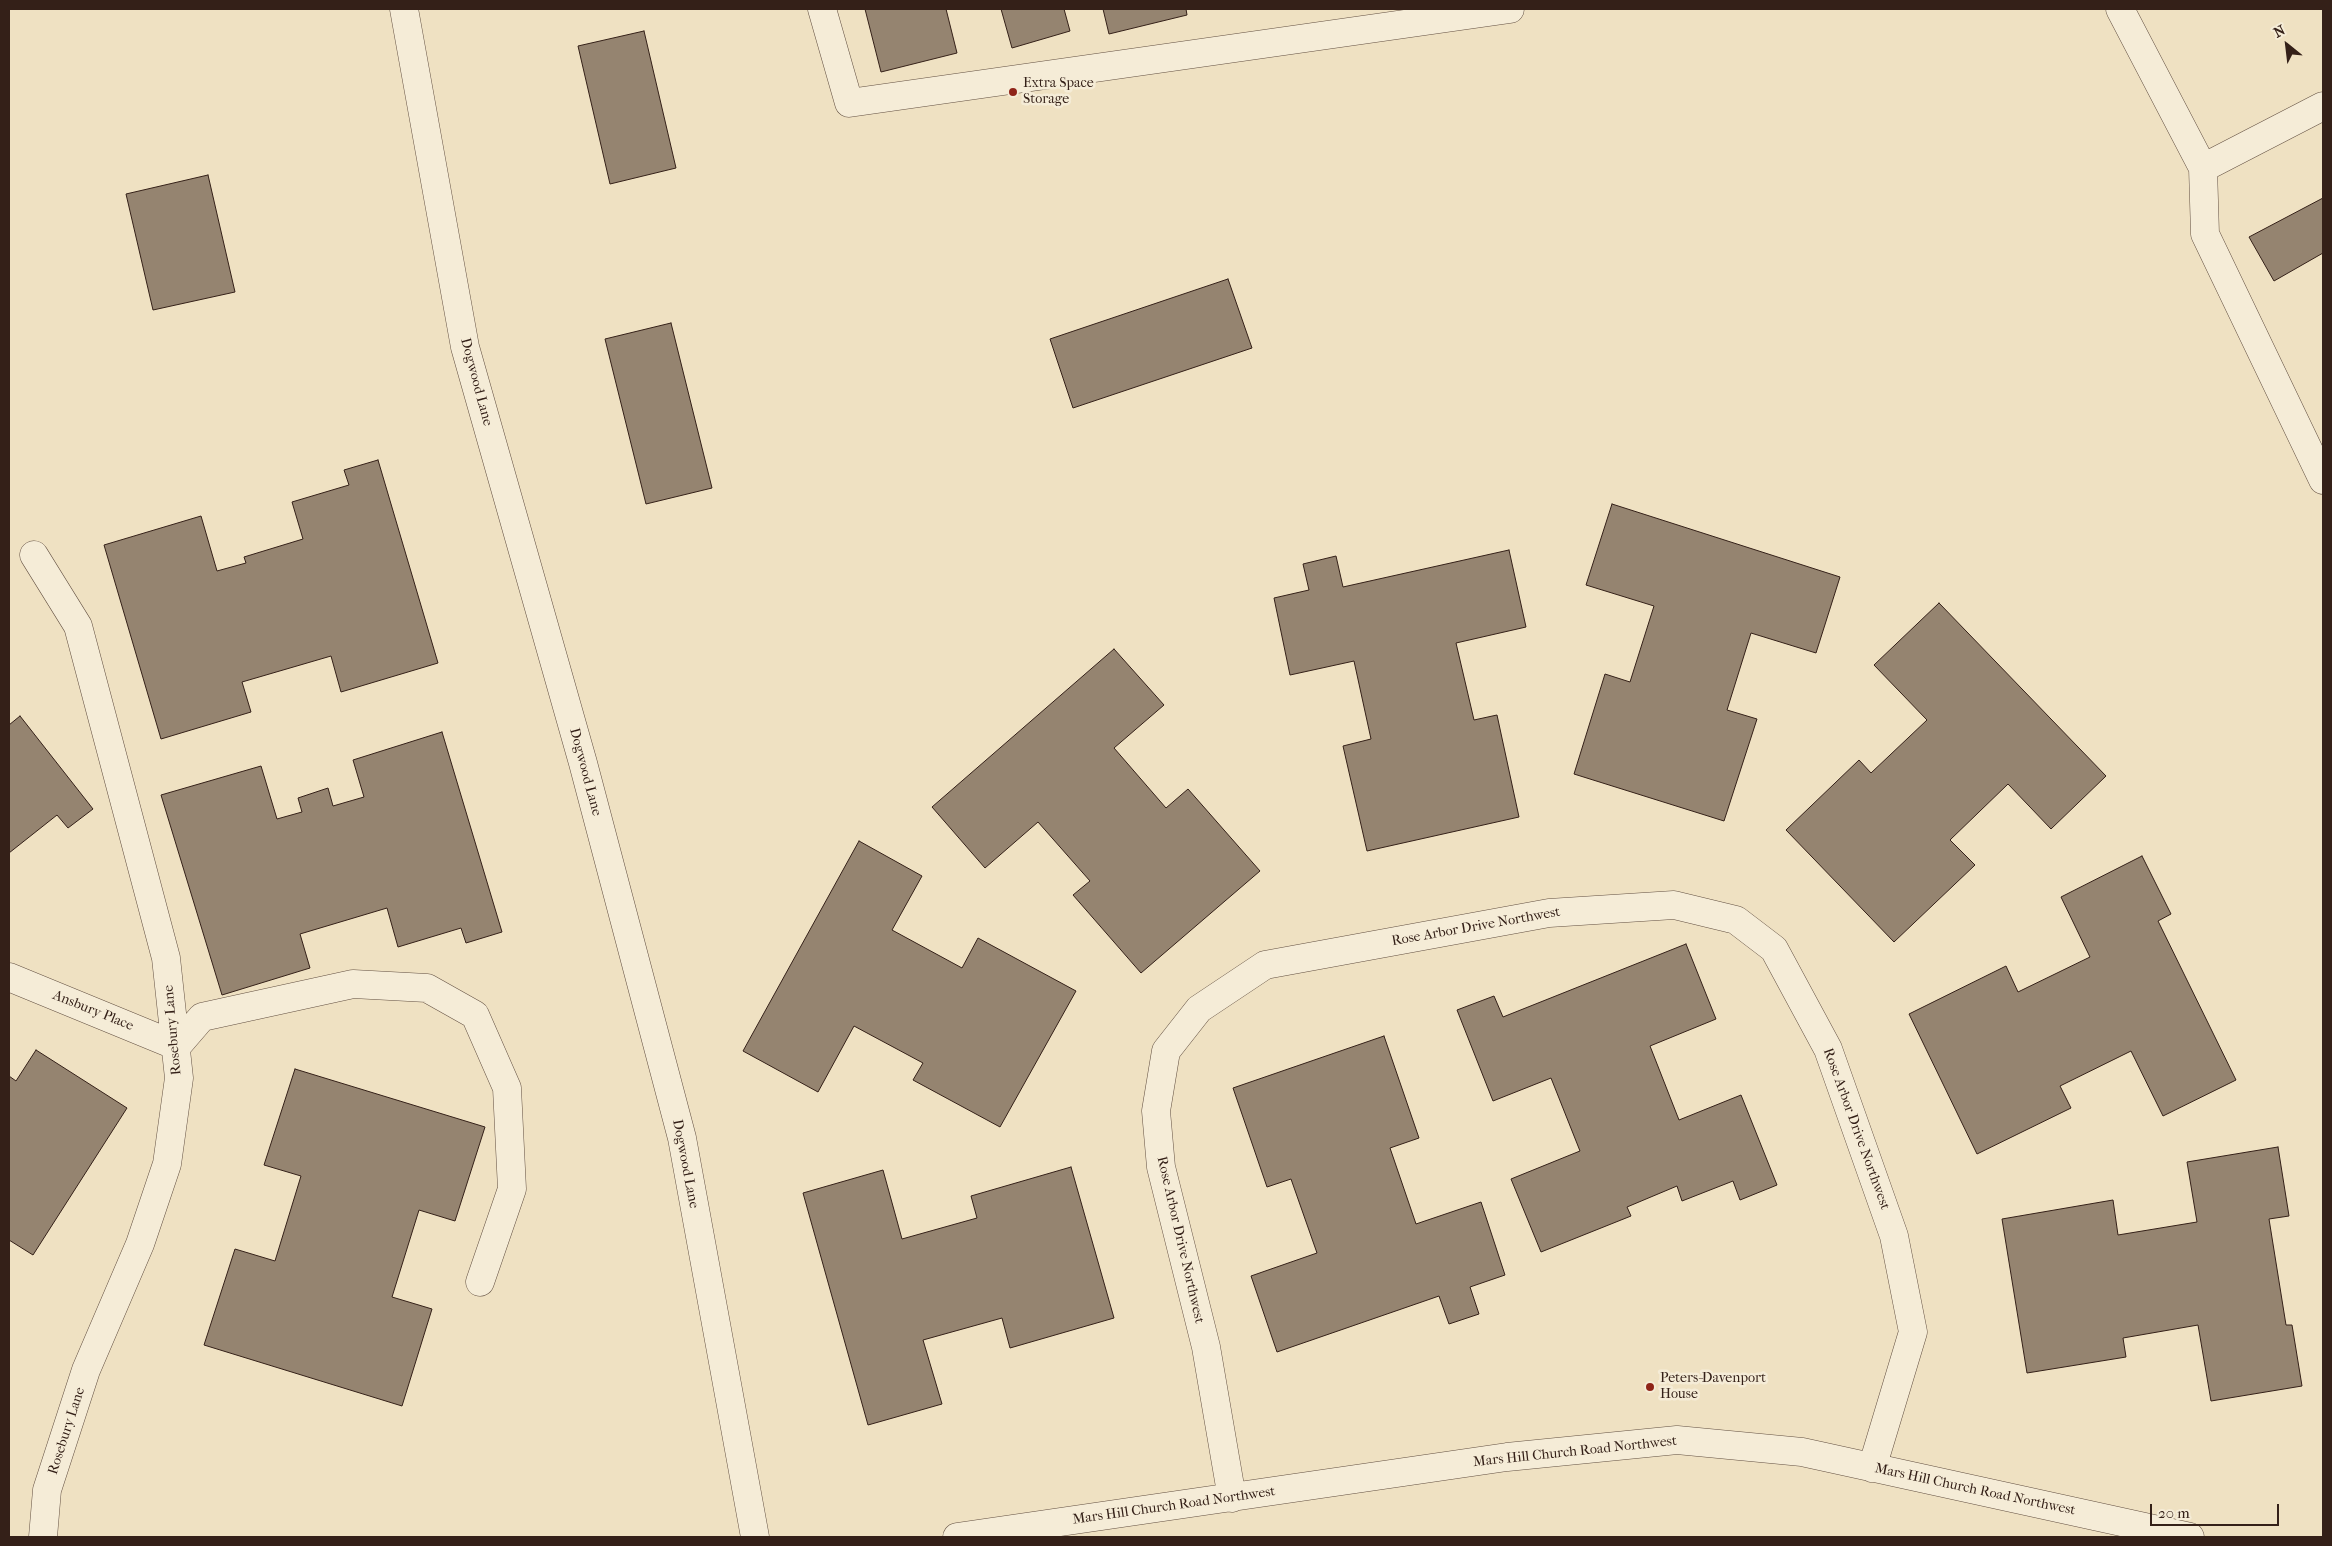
<!DOCTYPE html>
<html>
<head>
<meta charset="utf-8">
<style>
	body { margin:0 }
	#map { position:relative; width:2332px; height:1546px; overflow:hidden; background:#efe1c2; font-family:"IM FELL French Canon",serif }
	canvas { display:block }
	.frame { position:absolute; inset:0; border:10px solid #342018; pointer-events:none }
	.north { position:absolute; left:2262px; top:20px; width:50px; height:50px; -webkit-text-stroke:4px #f5ecd7; paint-order:stroke; rotate:331deg; font-size:14px; font-weight:700; line-height:20px; text-align:center; color:#342018 }
	.north::after { content:''; display:block; margin:auto; width:18px; height:22px; background:#342018; clip-path:polygon(50% 0,100% 100%,50% 72%,0 100%) }
	.scale { position:absolute; left:2150px; top:1504px; width:129px; height:22px; box-sizing:border-box; border:2px solid #342018; border-top:0; padding-left:6px; font-size:15px; line-height:18px; white-space:nowrap; color:#342018; -webkit-text-stroke:4px #f5ecd7; paint-order:stroke }
</style>
</head>
<body>
<div id="map">
<canvas width="2332" height="1546"></canvas>
<div class="frame"></div>
<div class="north">N</div>
<div class="scale">20 m</div>
</div>
<script>
const g = document.querySelector('canvas').getContext('2d');
g.lineJoin = 'round';
function fill(path, color) {
  g.fillStyle = color;
  g.fill(path, 'evenodd');
}
function toPath(rows) {
  const path = new Path2D();
  for (const r of rows) {
    path.moveTo(r[0], r[1]);
    for (let i = 2; i < r.length; i += 2) path.lineTo(r[i], r[i + 1]);
  }
  return path;
}
function strokePath(path, color, width, dash) {
  g.strokeStyle = color;
  g.lineWidth = width;
  g.lineCap = dash ? 'butt' : 'round';
  g.setLineDash(dash || []);
  g.stroke(path);
}
function drawText(font, color, halo, rows, align = 'center') {
  g.font = font + ' "IM FELL French Canon",serif';
  g.lineWidth = 5;
  g.setLineDash([]);
  g.textBaseline = 'middle';
  g.strokeStyle = halo;
  g.fillStyle = color;
  for (const [text, x, y, turn = 0] of rows) {
    g.save();
    g.translate(x, y);
    g.rotate((+turn || 0) * Math.PI / 180);
    g.textAlign = isNaN(turn) ? turn : align;
    if (halo) g.strokeText(text, 0, 0);
    g.fillText(text, 0, 0);
    g.restore();
  }
}
const building = toPath([
	[865,9,946,9,957,53,881,72,865,9],
	[1001,9,1064,9,1070,31,1012,48,1001,9],
	[1103,9,1186,9,1187,15,1109,34,1103,9],
	[644,31,676,168,610,184,578,46,644,31],
	[208,175,235,292,153,310,126,194,208,175],
	[2323,198,2323,253,2274,281,2249,237,2323,198],
	[1228,279,1252,348,1073,408,1050,339,1228,279],
	[671,323,712,488,646,504,605,339,671,323],
	[378,460,438,663,341,692,331,656,242,682,251,712,161,739,104,545,201,516,217,571,246,563,244,557,303,539,292,502,349,485,344,470,378,460],
	[1612,504,1840,577,1816,653,1751,633,1727,710,1757,719,1724,821,1574,774,1605,674,1630,682,1654,606,1586,585,1612,504],
	[1509,550,1526,627,1456,643,1474,720,1497,715,1519,817,1367,851,1343,746,1371,739,1354,661,1290,675,1274,598,1309,590,1303,564,1336,556,1343,587,1509,550],
	[1939,603,2106,776,2051,829,2008,784,1950,840,1975,865,1894,942,1786,830,1859,760,1871,773,1927,720,1874,665,1939,603],
	[1114,649,1164,705,1114,748,1166,808,1188,789,1260,871,1141,973,1073,895,1090,881,1038,822,985,868,932,807,1114,649],
	[20,716,93,809,68,828,57,815,9,853,9,725,20,716],
	[442,732,502,932,466,943,461,928,398,947,387,908,300,934,310,968,222,995,161,795,261,766,277,819,302,812,298,798,328,788,333,806,364,797,353,760,442,732],
	[859,841,922,876,892,930,962,968,978,938,1076,991,1000,1127,913,1080,923,1063,854,1026,818,1092,743,1051,859,841],
	[2142,856,2171,914,2158,921,2236,1080,2163,1116,2131,1051,2060,1086,2071,1108,1977,1154,1909,1014,2006,966,2018,992,2090,957,2061,897,2142,856],
	[1686,944,1716,1019,1650,1046,1679,1120,1741,1095,1777,1185,1740,1200,1733,1181,1682,1201,1677,1186,1627,1207,1631,1216,1541,1252,1511,1179,1580,1151,1551,1078,1493,1101,1457,1010,1494,996,1503,1017,1686,944],
	[1384,1036,1419,1138,1390,1148,1416,1224,1481,1202,1505,1275,1470,1287,1479,1314,1449,1324,1439,1296,1277,1352,1251,1276,1317,1253,1291,1179,1267,1187,1233,1088,1384,1036],
	[36,1050,127,1108,33,1255,9,1240,9,1076,16,1081,36,1050],
	[295,1069,485,1127,455,1221,419,1210,392,1297,432,1309,402,1406,204,1345,235,1249,275,1261,301,1176,264,1165,295,1069],
	[2278,1147,2289,1216,2269,1219,2286,1325,2292,1325,2302,1386,2211,1401,2198,1325,2123,1338,2126,1357,2027,1373,2002,1219,2113,1200,2118,1235,2197,1222,2187,1162,2278,1147],
	[1071,1167,1114,1318,1010,1348,1002,1318,923,1340,942,1404,868,1425,803,1193,883,1170,902,1239,977,1218,971,1196,1071,1167]
]);
fill(building, '#958470');
strokePath(building, '#342018', 1);
const minor = toPath([
	[404,9,465,347,583,763,682,1138,755,1537],
	[822,9,849,103,1510,9],
	[2120,9,2203,168,2205,234,2323,480],
	[2203,168,2323,106],
	[34,555,78,626,166,958,179,1078,167,1164,140,1244,86,1370,47,1490,43,1537],
	[9,977,177,1046,202,1017,353,984,427,988,475,1015,507,1088,512,1189,480,1282],
	[1232,1498,1206,1347,1161,1167,1156,1111,1166,1051,1199,1009,1265,965,1549,913,1674,905,1736,920,1774,949,1828,1049,1894,1236,1913,1332,1872,1468],
	[957,1537,1507,1457,1677,1440,1802,1452,2190,1537]
]);
strokePath(minor, '#635042', 29);
strokePath(minor, '#f5ecd7', 28);
for (const [x, y, r, color] of [
	[1013,92,5,"#8f2418"],
	[1650,1387,5,"#8f2418"]
]) {
  const dot = new Path2D();
  dot.arc(x, y, r, 0, 2 * Math.PI);
  g.fillStyle = color;
  g.fill(dot);
  strokePath(dot, '#f5ecd7', 2);
}
drawText('14px', '#342018', '#f5ecd7', [
	["Extra Space",1023,84],
	["Storage",1023,100],
	["Peters-Davenport",1660,1379],
	["House",1660,1395]
], 'left');
drawText('14px', '#342018', '#f5ecd7', [
	["Dogwood Lane",476,382,75],
	["Dogwood Lane",585,772,75],
	["Rose Arbor Drive Northwest",1476,927,-10],
	["Ansbury Place",93,1011,22],
	["Rosebury Lane",173,1030,-95],
	["Rose Arbor Drive Northwest",1856,1129,70],
	["Dogwood Lane",685,1164,79],
	["Rose Arbor Drive Northwest",1180,1240,77],
	["Rosebury Lane",67,1431,-72],
	["Mars Hill Church Road Northwest",1575,1452,-6],
	["Mars Hill Church Road Northwest",1975,1490,12],
	["Mars Hill Church Road Northwest",1174,1506,-8]
]);
</script>
</body>
</html>
